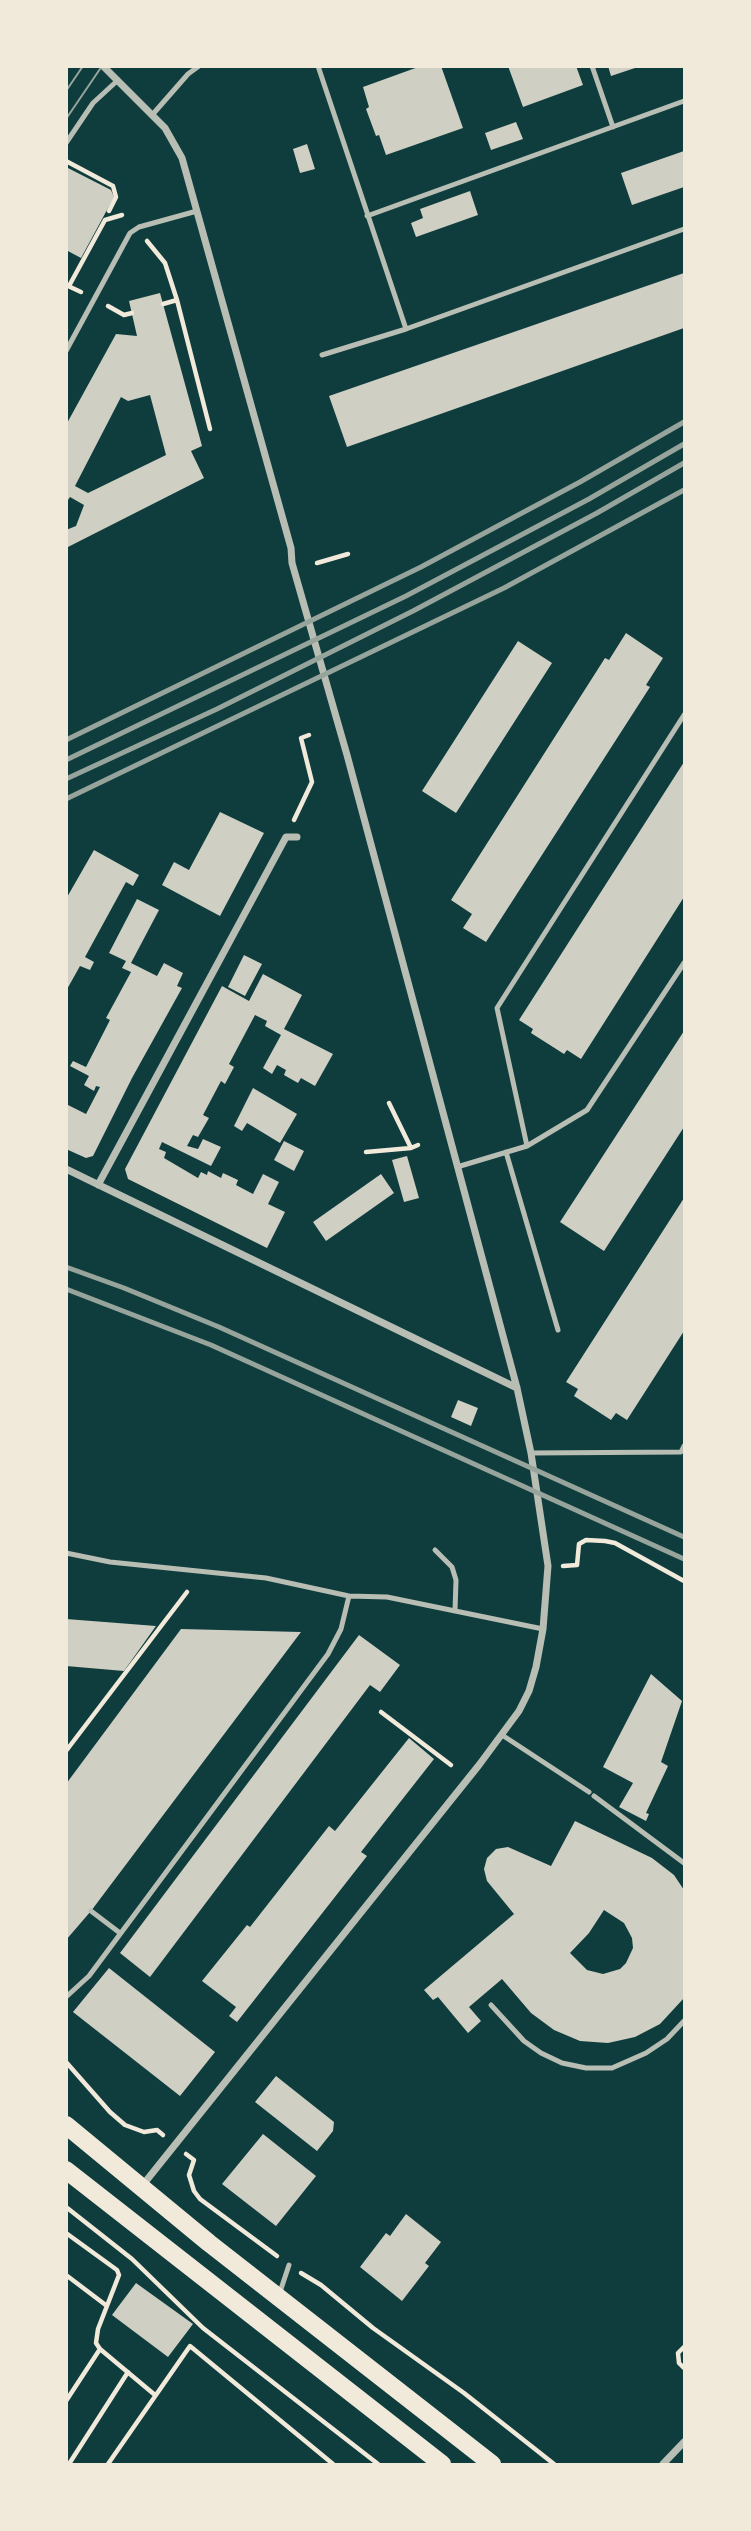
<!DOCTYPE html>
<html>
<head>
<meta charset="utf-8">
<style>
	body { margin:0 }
	#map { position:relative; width:751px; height:2531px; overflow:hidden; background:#0f3d3e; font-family:Roboto,sans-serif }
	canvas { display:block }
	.frame { position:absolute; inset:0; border:68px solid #f1e9da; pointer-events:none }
</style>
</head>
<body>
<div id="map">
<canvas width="751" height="2531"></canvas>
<div class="frame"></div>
</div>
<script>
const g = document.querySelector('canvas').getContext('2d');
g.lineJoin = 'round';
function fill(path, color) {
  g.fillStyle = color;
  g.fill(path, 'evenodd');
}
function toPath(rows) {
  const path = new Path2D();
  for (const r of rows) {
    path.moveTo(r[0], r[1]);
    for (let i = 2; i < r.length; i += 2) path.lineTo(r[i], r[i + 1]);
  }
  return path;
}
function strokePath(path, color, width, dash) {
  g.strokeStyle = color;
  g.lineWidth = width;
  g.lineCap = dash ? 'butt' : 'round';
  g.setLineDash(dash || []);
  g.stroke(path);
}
fill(toPath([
	[421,66,441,66,463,128,386,155,379,135,376,136,366,109,369,107,363,87],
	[508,66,576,66,583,85,523,107],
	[608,66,638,66,638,67,611,76],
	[516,122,523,139,491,150,485,133],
	[307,144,315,169,300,173,293,149],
	[684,151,684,187,632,205,621,173],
	[66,167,111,190,114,197,81,258,66,250],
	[470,191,478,215,416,237,411,223,423,218,420,209],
	[684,273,684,328,347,447,329,396],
	[160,293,202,446,191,451,204,478,66,548,66,530,76,526,84,505,70,497,66,503,66,425,116,334,137,336,129,301],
	[150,395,166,455,88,493,75,486,121,397,128,401],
	[626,633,663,658,646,685,650,687,486,942,463,928,472,914,451,900,605,658,609,660],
	[518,641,552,663,456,813,422,791],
	[684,762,684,897,581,1059,567,1050,564,1054,531,1033,533,1029,519,1020],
	[220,812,264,833,220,916,162,885,174,862,189,870],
	[94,850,139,875,133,886,126,882,85,957,94,962,90,970,80,966,66,991,66,899],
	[137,899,159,910,131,963,157,976,164,963,183,973,177,986,182,988,132,1078,93,1156,86,1158,66,1149,66,1104,86,1114,100,1087,96,1086,94,1091,84,1085,89,1076,70,1066,73,1061,86,1067,110,1020,106,1018,131,972,122,968,126,961,109,953],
	[244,955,262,964,245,996,228,987],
	[263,974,302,995,284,1029,333,1054,315,1086,301,1078,298,1083,284,1075,286,1070,277,1065,272,1074,263,1068,281,1035,265,1026,267,1021,255,1015,229,1064,234,1067,225,1084,221,1081,203,1115,209,1118,198,1137,193,1135,187,1146,198,1149,203,1139,221,1147,211,1166,162,1142,159,1149,166,1152,164,1158,198,1178,201,1172,207,1175,208,1171,221,1178,223,1173,238,1180,236,1185,253,1194,263,1174,279,1182,268,1204,285,1212,267,1248,128,1179,125,1169,222,986,249,1001],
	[684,1031,684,1127,604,1251,560,1222],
	[253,1088,297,1114,280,1143,247,1123,242,1131,234,1126],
	[284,1141,304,1151,294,1171,274,1160],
	[407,1156,419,1198,404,1202,392,1160],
	[381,1174,394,1193,326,1241,313,1222],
	[684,1198,684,1331,627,1420,616,1413,611,1420,574,1396,578,1389,566,1382],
	[458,1400,478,1408,471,1426,451,1417],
	[66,1619,156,1626,124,1671,66,1666],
	[181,1629,301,1632,91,1911,66,1940,66,1784],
	[359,1635,400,1665,380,1692,370,1685,150,1977,120,1953],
	[651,1674,682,1701,661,1762,668,1766,646,1813,649,1814,646,1821,619,1807,633,1783,603,1767],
	[409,1738,434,1759,361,1852,367,1856,237,2022,229,2016,236,2007,202,1981,247,1925,250,1927,329,1826,335,1831],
	[575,1821,652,1858,674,1875,684,1890,684,1998,660,2024,635,2037,608,2043,580,2041,554,2030,531,2013,502,1979,469,2007,481,2021,468,2033,438,1997,433,2000,424,1990,514,1914,487,1881,484,1869,487,1858,496,1849,508,1847,551,1866],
	[604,1910,624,1923,632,1938,633,1948,626,1963,620,1969,603,1974,587,1970,570,1953,589,1933],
	[109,1968,215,2052,180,2096,73,2012],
	[276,2076,334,2122,333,2131,317,2151,255,2102],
	[263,2134,316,2176,276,2226,222,2184],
	[406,2214,441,2242,425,2263,429,2266,402,2301,360,2267,386,2233,390,2236],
	[136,2283,193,2324,168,2357,112,2315]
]), '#cfcfc3');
strokePath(toPath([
	[66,161,113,186,116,197,109,211],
	[147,241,165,263,177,300,210,429],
	[66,285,81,292],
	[69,286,105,220,122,215],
	[163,304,177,300],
	[108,306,124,315,132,313],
	[317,563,348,554],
	[294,820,312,782,301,738,309,735],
	[389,1103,411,1148,418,1145],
	[366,1152,411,1148],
	[563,1566,577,1565,579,1544,586,1540,605,1541,615,1543,684,1581],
	[381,1712,451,1765],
	[66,1751,187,1592],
	[66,2062,110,2112,125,2125,144,2132,157,2130,163,2135],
	[186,2154,194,2160,189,2175,194,2191,200,2199,277,2256],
	[66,2207,132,2259,203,2328,378,2464],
	[66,2233,117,2270,119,2275,98,2329,96,2343,100,2349,155,2395],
	[301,2273,321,2285,373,2328,464,2393,554,2464],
	[66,2275,107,2306],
	[684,2347,678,2353,679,2363,684,2368],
	[66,2401,100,2349],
	[69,2464,128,2372],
	[108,2464,190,2346,333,2464]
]), '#f1e9da', 4.5);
strokePath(toPath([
	[318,66,406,329,684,229],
	[592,66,613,127],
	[153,114,188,74,199,66],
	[66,143,93,103,118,80],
	[367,216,684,101],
	[66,351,130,233,139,227,197,211],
	[322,355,406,329],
	[527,1146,497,1008,684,715],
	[506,1152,558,1330],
	[457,1167,527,1146,587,1110,684,963],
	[531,1453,681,1452,684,1446],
	[435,1550,452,1567,456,1580,455,1611],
	[66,1553,110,1562,266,1578,349,1596,387,1597,543,1629],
	[502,1735,589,1792],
	[594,1796,684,1863],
	[91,1911,120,1933],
	[66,1997,89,1976,328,1654,341,1629,349,1596],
	[491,2005,524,2041,541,2053,562,2063,586,2068,612,2068,646,2053,667,2039,684,2021],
	[279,2295,289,2265]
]), '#b8beb3', 5);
strokePath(toPath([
	[103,66,165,128,182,158,291,548,292,563,347,755,517,1388,531,1453,548,1566,543,1629,536,1667,529,1691,519,1711,479,1765,142,2186],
	[66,1169,517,1388],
	[98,1185,286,837,297,837],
	[663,2464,684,2442]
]), '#b8beb3', 7);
strokePath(toPath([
	[66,2125,209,2243,492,2464],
	[66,2170,442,2464]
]), '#f1e9da', 18);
strokePath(toPath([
	[66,91,83,66],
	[66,119,102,66]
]), '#97a49c', 2);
strokePath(toPath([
	[66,740,421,567,580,482,684,422],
	[66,760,406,596,589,499,684,444],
	[66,779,217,709,413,611,597,513,684,463],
	[66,799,504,588,684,490],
	[66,1267,124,1288,219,1327,684,1537],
	[66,1289,211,1345,684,1559]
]), '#97a49c', 5);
</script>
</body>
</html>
